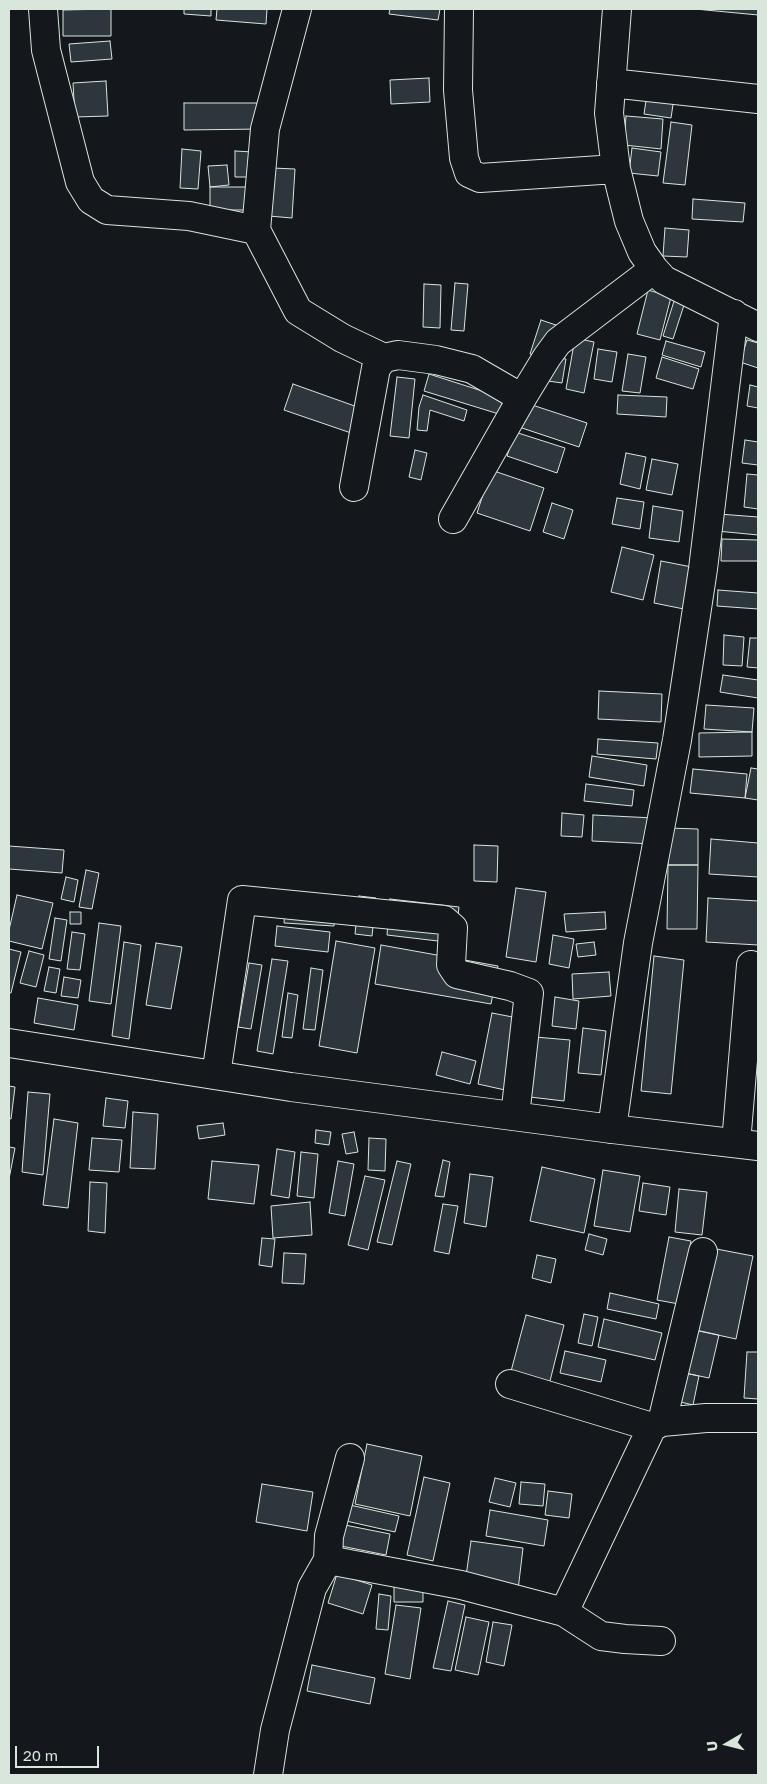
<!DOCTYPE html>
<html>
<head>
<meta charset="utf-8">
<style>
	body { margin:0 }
	#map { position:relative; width:767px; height:1784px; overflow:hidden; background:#14181c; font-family:"Golos Text",sans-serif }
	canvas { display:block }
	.frame { position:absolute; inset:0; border:10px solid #d8e6dc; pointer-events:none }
	.north { position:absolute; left:702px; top:1719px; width:50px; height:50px; -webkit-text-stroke:4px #14181c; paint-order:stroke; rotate:262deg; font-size:14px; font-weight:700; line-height:20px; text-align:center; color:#d8e6dc }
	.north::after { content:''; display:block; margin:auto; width:18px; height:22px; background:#d8e6dc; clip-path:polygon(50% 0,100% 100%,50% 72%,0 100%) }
	.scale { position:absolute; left:15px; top:1746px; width:84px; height:22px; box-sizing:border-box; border:2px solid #d8e6dc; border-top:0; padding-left:6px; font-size:15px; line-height:18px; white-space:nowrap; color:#d8e6dc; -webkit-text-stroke:4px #14181c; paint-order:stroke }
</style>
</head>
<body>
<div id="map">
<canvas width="767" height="1784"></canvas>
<div class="frame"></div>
<div class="north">U</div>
<div class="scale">20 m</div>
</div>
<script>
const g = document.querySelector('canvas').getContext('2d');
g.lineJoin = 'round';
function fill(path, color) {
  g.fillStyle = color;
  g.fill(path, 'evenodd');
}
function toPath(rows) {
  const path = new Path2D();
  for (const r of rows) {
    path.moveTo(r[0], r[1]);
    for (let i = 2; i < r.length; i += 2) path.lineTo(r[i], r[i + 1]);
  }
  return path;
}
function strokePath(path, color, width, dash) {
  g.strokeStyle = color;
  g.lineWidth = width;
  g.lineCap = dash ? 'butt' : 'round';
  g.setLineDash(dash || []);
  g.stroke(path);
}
const building = toPath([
	[111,9,111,36,63,36,63,10,111,9],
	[184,9,211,9,211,16,184,14,184,9],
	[217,9,267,9,266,24,216,20,217,9],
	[390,9,440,9,438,20,389,14,390,9],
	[695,9,758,9,758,15,695,9],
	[110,41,112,59,71,62,69,44,110,41],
	[429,78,430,102,391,104,390,80,429,78],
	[106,81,108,116,75,117,73,83,106,81],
	[647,94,674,98,671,118,644,114,647,94],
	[184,103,261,103,262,129,184,130,184,103],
	[626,116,663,119,661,149,624,145,626,116],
	[671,122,692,125,685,185,663,183,671,122],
	[632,148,661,152,658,176,629,173,632,148],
	[182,149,201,151,198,189,180,188,182,149],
	[235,151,253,152,253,177,235,177,235,151],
	[227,165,229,185,210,187,208,166,227,165],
	[272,168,295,169,292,218,269,216,272,168],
	[210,187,256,187,256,210,210,210,210,187],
	[693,199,745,203,743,222,692,219,693,199],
	[665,228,689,230,687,257,663,256,665,228],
	[455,283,468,284,464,331,451,330,455,283],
	[424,284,441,285,440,328,423,327,424,284],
	[648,290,671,297,660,340,637,334,648,290],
	[675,298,685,302,673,339,663,336,675,298],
	[541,320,556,325,546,359,530,354,541,320],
	[575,338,594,342,584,393,566,389,575,338],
	[747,340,758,343,758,368,740,362,747,340],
	[666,341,705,352,701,367,662,355,666,341],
	[598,349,617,352,612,382,594,379,598,349],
	[628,354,646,357,640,393,622,391,628,354],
	[553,357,566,359,562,383,548,381,553,357],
	[662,357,699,369,693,389,656,378,662,357],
	[429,374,504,398,499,414,424,391,429,374],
	[397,377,415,379,409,438,390,436,397,377],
	[293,384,363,409,354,434,284,410,293,384],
	[750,385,758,387,758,408,747,406,750,385],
	[423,395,467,410,464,421,430,410,427,431,417,430,419,407,423,395],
	[618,395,667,397,666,417,617,414,618,395],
	[526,403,587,423,579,447,519,427,526,403],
	[515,432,565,448,557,473,507,456,515,432],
	[745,440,758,442,758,465,742,463,745,440],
	[415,450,427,453,421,480,409,477,415,450],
	[626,453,646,457,640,489,620,484,626,453],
	[652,459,678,464,672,495,646,490,652,459],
	[491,470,544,488,530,531,477,513,491,470],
	[747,474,758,475,758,509,744,507,747,474],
	[617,498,644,502,640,529,612,524,617,498],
	[552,503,573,510,564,539,543,532,552,503],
	[653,506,683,511,679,542,649,538,653,506],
	[719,514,758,517,758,535,717,531,719,514],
	[722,539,758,540,758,561,721,561,722,539],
	[622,547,654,555,643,600,611,592,622,547],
	[661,561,697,568,689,610,654,603,661,561],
	[718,590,758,593,758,609,717,606,718,590],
	[724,635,744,637,742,666,723,665,724,635],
	[750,638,758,638,758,668,747,667,750,638],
	[723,675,758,680,758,698,720,692,723,675],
	[599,691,662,694,661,722,598,719,599,691],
	[706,705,754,708,752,732,704,729,706,705],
	[752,732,752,756,699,757,699,733,752,732],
	[598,739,658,743,656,759,597,754,598,739],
	[592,756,647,765,644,786,589,777,592,756],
	[751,768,758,769,758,800,745,798,751,768],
	[693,769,747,774,745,798,690,793,693,769],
	[586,784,634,790,632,806,584,801,586,784],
	[562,813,584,815,582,837,561,836,562,813],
	[593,815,654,818,653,844,592,841,593,815],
	[668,828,698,829,698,865,668,865,668,828],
	[711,839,758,843,758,877,709,874,711,839],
	[474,845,498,846,497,882,474,881,474,845],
	[9,846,64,850,62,873,9,869,9,846],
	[668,865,698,865,697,929,667,929,668,865],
	[86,870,99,873,92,909,79,907,86,870],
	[66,877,78,880,74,902,61,899,66,877],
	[516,888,546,892,536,962,506,957,516,888],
	[17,895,53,903,42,949,9,941,9,930,17,895],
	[359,896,376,898,372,936,355,934,359,896],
	[286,897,336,900,334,926,284,923,286,897],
	[708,898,758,901,758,945,706,942,708,898],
	[390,899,459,907,455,943,387,935,390,899],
	[70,912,81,912,81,924,70,924,70,912],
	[605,912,606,929,566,932,564,914,605,912],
	[55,918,67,920,61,961,49,959,55,918],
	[99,923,121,926,111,1004,89,1001,99,923],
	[277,926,330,932,328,952,275,946,277,926],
	[72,932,85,934,80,970,67,969,72,932],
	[553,935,574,939,569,968,549,964,553,935],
	[336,941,375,948,357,1053,319,1046,336,941],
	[124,942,141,945,129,1039,112,1036,124,942],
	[594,942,596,955,578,957,576,944,594,942],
	[156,943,182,947,171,1009,146,1005,156,943],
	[381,945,498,966,491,1004,375,984,381,945],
	[9,949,21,952,11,993,9,993,9,949],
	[29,951,44,955,36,987,20,983,29,951],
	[654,956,684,960,671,1094,641,1091,654,956],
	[272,959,288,961,273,1054,257,1051,272,959],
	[249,963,262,965,251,1029,238,1027,249,963],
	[49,967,60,969,56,993,44,991,49,967],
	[311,968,323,970,315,1030,303,1029,311,968],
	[609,972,611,996,573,999,572,974,609,972],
	[64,977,81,980,78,998,61,996,64,977],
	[288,993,298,995,292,1038,282,1037,288,993],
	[555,997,579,1001,576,1029,552,1026,555,997],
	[38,998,78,1005,74,1030,34,1023,38,998],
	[492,1013,528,1020,514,1092,478,1084,492,1013],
	[583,1028,606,1031,601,1075,578,1073,583,1028],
	[535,1037,570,1040,564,1101,530,1097,535,1037],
	[442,1052,476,1061,470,1084,436,1075,442,1052],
	[9,1086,15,1087,11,1119,9,1118,9,1086],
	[28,1092,50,1094,43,1175,22,1172,28,1092],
	[106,1098,128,1101,125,1128,103,1126,106,1098],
	[133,1112,158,1114,155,1169,130,1168,133,1112],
	[54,1119,78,1123,68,1208,43,1205,54,1119],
	[223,1123,225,1135,199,1139,197,1126,223,1123],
	[316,1130,331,1132,329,1145,315,1143,316,1130],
	[354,1132,358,1152,346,1154,342,1134,354,1132],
	[92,1138,122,1140,119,1172,89,1170,92,1138],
	[369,1138,386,1139,385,1171,368,1170,369,1138],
	[9,1147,15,1148,9,1179,9,1147],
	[277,1149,295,1152,289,1198,271,1195,277,1149],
	[301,1152,318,1154,314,1198,297,1196,301,1152],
	[443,1160,450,1162,444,1197,435,1196,443,1160],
	[212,1161,259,1165,254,1204,208,1199,212,1161],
	[338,1161,354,1164,345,1216,329,1213,338,1161],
	[397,1161,411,1164,392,1245,377,1242,397,1161],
	[542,1167,595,1179,584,1233,530,1221,542,1167],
	[603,1170,640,1176,630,1232,594,1226,603,1170],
	[470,1174,493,1177,486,1227,464,1223,470,1174],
	[365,1176,385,1180,368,1250,348,1245,365,1176],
	[90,1182,107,1183,105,1233,88,1231,90,1182],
	[643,1183,670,1187,666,1215,639,1211,643,1183],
	[679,1189,707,1192,702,1235,675,1232,679,1189],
	[310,1202,312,1235,273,1238,271,1206,310,1202],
	[443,1204,458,1206,449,1254,434,1251,443,1204],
	[589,1234,607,1239,603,1255,585,1250,589,1234],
	[669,1237,691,1241,679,1304,657,1300,669,1237],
	[262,1238,275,1239,272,1267,259,1265,262,1238],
	[706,1247,753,1256,736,1339,690,1329,706,1247],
	[284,1253,306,1254,304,1284,282,1283,284,1253],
	[537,1255,556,1259,551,1283,532,1278,537,1255],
	[610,1293,659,1304,656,1319,607,1309,610,1293],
	[584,1314,598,1317,592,1346,578,1343,584,1314],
	[526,1315,564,1325,549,1385,510,1375,526,1315],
	[604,1319,662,1333,655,1360,598,1347,604,1319],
	[690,1329,719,1335,709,1378,680,1372,690,1329],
	[565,1351,606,1360,601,1382,560,1373,565,1351],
	[747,1352,758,1352,758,1399,744,1398,747,1352],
	[680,1372,699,1376,693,1405,668,1399,680,1372],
	[367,1444,422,1456,410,1516,355,1504,367,1444],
	[424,1477,450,1483,433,1561,407,1555,424,1477],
	[495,1478,516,1483,510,1507,489,1502,495,1478],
	[521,1482,545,1484,543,1506,519,1504,521,1482],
	[262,1484,313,1492,307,1531,256,1522,262,1484],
	[548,1491,572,1494,569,1518,545,1515,548,1491],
	[350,1505,399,1516,395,1532,346,1521,350,1505],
	[490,1510,548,1520,544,1546,486,1536,490,1510],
	[345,1525,390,1534,386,1555,341,1546,345,1525],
	[471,1541,523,1548,518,1590,465,1583,471,1541],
	[337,1574,372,1585,363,1614,328,1603,337,1574],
	[394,1586,423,1586,423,1602,394,1602,394,1586],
	[379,1594,391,1596,388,1630,376,1629,379,1594],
	[448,1601,465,1605,451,1671,433,1668,448,1601],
	[396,1605,421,1608,410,1679,385,1674,396,1605],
	[466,1617,489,1622,478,1675,455,1670,466,1617],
	[493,1622,512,1625,504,1666,486,1662,493,1622],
	[312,1665,375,1678,370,1704,307,1691,312,1665]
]);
fill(building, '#2c363c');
strokePath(building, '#d8e6dc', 1);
const minor = toPath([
	[43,9,46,50,80,182,91,200,107,210,189,216,256,230],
	[297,9,265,129,256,230,298,311,342,338,384,358],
	[459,9,458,90,464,158,469,173,480,178,616,169],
	[617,9,609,113,616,169,629,221,642,252,654,269,664,280,758,327],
	[611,83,758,99],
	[354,487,376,368,384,358,398,355,436,360,472,369,522,398],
	[453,519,522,398,547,357,558,342,654,269],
	[216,1075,242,900,444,920,453,928,451,965,457,974,510,986,529,993,515,1116],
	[612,1129,638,943,677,740,703,569,734,314],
	[736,1143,751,965],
	[510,1384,652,1427],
	[662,1422,703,1252],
	[328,1560,329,1536,350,1458],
	[564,1612,652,1427,662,1422,706,1418,758,1418],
	[268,1775,275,1730,312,1588,328,1560,461,1585,564,1612,601,1636,625,1639,661,1641]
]);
const highway = toPath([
	[9,1043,291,1087,612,1129,758,1146]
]);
strokePath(minor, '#d8e6dc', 30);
strokePath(highway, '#d8e6dc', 30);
strokePath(minor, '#14181c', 28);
strokePath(highway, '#14181c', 28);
</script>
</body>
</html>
